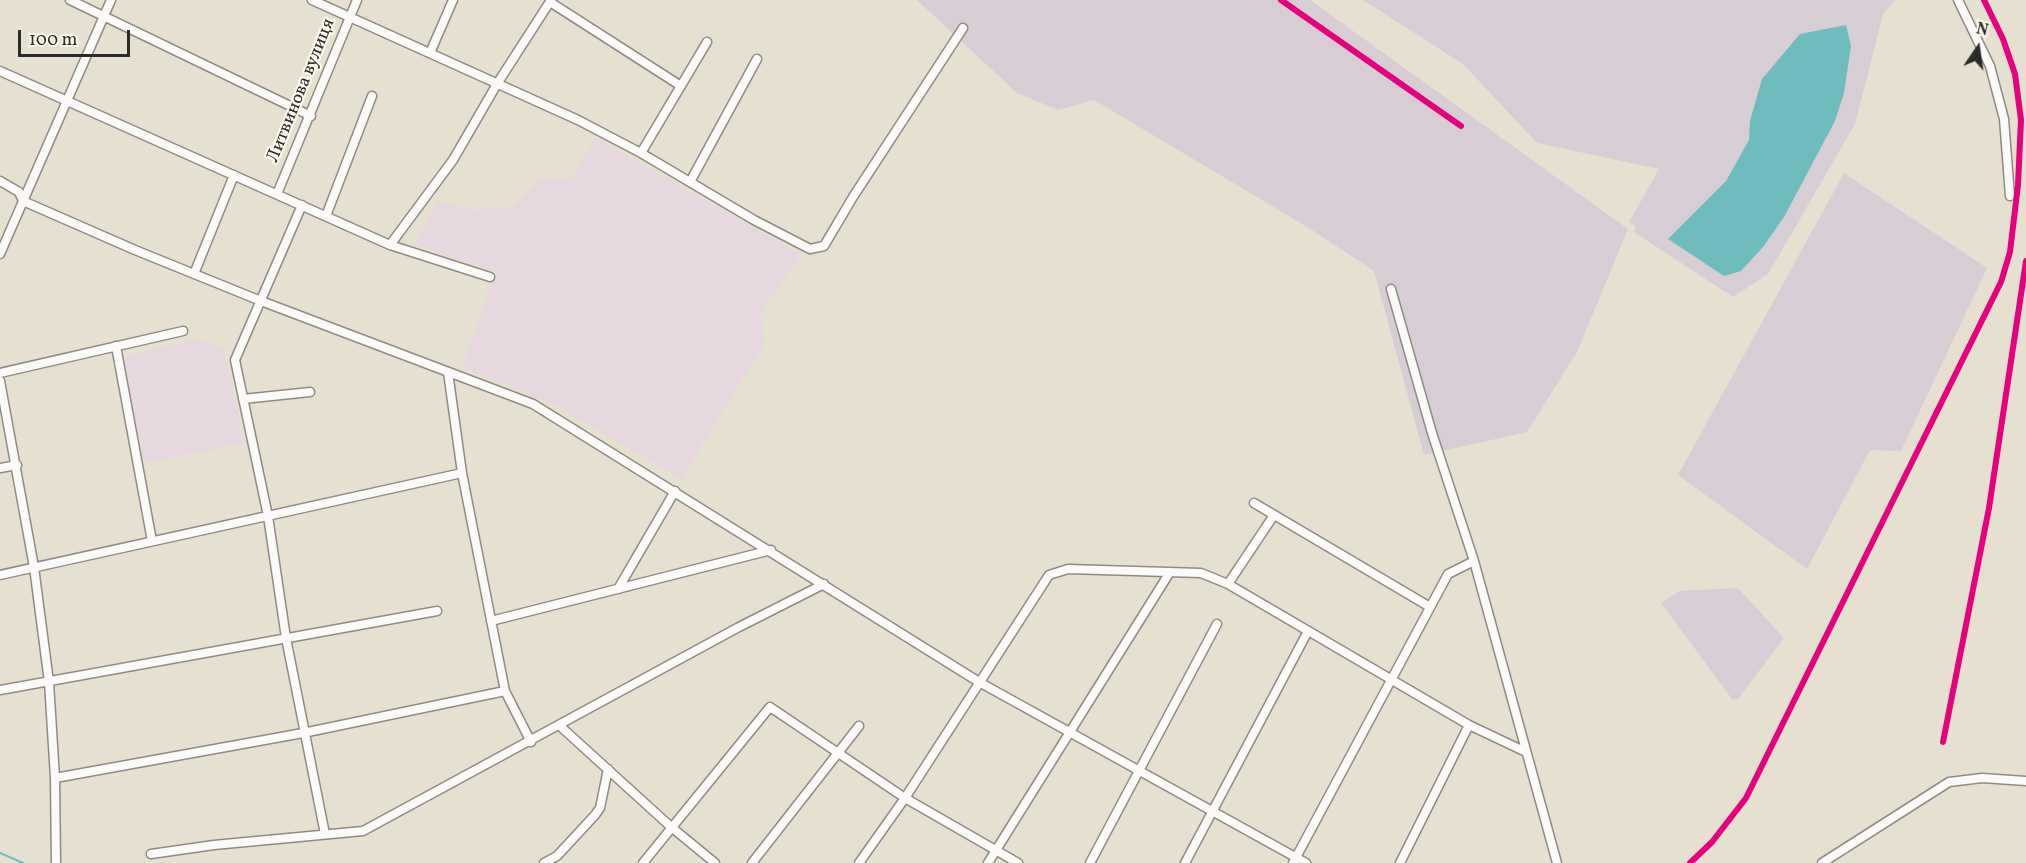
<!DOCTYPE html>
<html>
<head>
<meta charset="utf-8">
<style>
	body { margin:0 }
	#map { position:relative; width:2026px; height:863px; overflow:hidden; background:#e5e0d0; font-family:Vollkorn,serif }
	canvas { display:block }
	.north { position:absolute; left:1948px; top:18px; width:60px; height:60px; -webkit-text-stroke:4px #fbf7ec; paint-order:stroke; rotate:13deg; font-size:16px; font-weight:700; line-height:24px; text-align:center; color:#2b2b2b }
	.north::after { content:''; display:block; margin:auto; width:21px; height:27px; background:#2b2b2b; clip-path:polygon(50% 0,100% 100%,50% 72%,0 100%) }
	.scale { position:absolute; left:18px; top:30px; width:112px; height:27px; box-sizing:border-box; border:3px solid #2b2b2b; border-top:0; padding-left:8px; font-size:18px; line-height:21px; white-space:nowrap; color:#2b2b2b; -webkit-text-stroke:4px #fbf7ec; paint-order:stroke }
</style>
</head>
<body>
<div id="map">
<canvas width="2026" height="863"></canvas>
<div class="north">N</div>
<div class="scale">100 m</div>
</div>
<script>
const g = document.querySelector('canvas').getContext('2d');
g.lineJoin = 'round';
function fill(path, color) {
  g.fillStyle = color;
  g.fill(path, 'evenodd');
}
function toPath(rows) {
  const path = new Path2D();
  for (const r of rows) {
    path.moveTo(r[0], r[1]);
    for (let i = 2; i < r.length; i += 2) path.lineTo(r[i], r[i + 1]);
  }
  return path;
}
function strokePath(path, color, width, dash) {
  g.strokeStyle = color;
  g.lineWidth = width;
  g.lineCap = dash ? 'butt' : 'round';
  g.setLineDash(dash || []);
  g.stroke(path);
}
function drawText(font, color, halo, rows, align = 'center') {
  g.font = font + ' Vollkorn,serif';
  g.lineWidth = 4.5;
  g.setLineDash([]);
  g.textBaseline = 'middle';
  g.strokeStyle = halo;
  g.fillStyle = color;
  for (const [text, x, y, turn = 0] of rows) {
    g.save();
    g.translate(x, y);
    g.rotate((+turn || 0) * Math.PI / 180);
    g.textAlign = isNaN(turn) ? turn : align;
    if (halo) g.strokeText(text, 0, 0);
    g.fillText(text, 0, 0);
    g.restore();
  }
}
fill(toPath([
	[596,138,802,255,760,312,764,344,681,479,557,406,462,367,496,272,414,244,438,201,473,210,512,207,542,178,569,181],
	[197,339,224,350,245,443,144,463,122,357]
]), '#e7d8e0');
fill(toPath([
	[917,0,1310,0,1628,229,1577,352,1527,432,1424,455,1374,271,1309,228,1094,100,1058,110,1017,93],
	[1363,0,1895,0,1883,14,1855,124,1768,274,1733,297,1634,232,1636,226,1629,222,1659,169,1537,143,1463,64],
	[1844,173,1987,268,1901,451,1870,450,1807,569,1678,475],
	[1738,588,1784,638,1738,699,1732,699,1661,603,1679,591]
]), '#d6ced4');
fill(toPath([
	[1846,25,1851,46,1844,93,1835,121,1784,217,1763,247,1741,271,1724,276,1668,239,1726,181,1749,140,1750,121,1762,79,1800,34]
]), '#6fbcbe');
strokePath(toPath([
	[0,853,23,863]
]), '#6fbcbe', 2);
const minor = toPath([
	[70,0,311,116],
	[312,0,578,120,641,153,754,220,810,249,824,246,853,197,963,28],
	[1958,0,1990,66,2004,119,2010,196],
	[550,2,681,86],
	[430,53,453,0],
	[0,71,390,245,490,277],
	[641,153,707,42],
	[0,181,19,192,23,201,135,250,261,301,533,404,979,682,1306,863],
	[690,182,757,59],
	[277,194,357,0],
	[302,205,235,360,268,516,286,638,325,834],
	[326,216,372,96],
	[390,245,453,160,497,84,551,0],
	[0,254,111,0],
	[194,274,234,175],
	[1391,289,1432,433,1474,561,1557,863],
	[116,346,152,541],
	[448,372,462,473,505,691,531,742],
	[0,373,183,331],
	[0,381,34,567,49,682,55,778,56,863],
	[243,399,310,392],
	[0,468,17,465],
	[1254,503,1430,607],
	[0,575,462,473],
	[1228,584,1274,515],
	[618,589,675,491],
	[491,621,771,550],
	[0,690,437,611],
	[560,726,670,826,715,863],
	[55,778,303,733,505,691],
	[151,854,214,845,363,831,739,627,824,584],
	[544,863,557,856,595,815,600,808,608,769],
	[643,863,770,707,905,798,1018,863],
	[752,863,859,726],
	[859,863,905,798,1049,575,1068,569,1201,573,1228,584,1469,725,1526,752],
	[988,863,1170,572],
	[1090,863,1217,624],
	[1185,863,1307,633],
	[1293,863,1448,574,1474,561],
	[1400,863,1469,725],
	[1822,863,1949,782,1982,778,2026,781]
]);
strokePath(minor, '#8e8b83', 11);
strokePath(minor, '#fbfaf8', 8);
strokePath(toPath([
	[1281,0,1461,126],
	[1943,742,1989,508,2026,261],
	[1690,863,1712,842,1746,798,2001,282,2010,252,2018,185,2021,120,2015,74,2003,39,1984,0]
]), '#e5007d', 6);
drawText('18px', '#2b2b2b', '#fbf7ec', [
	["Литвинова вулиця",302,91,-68]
]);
</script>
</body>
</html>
